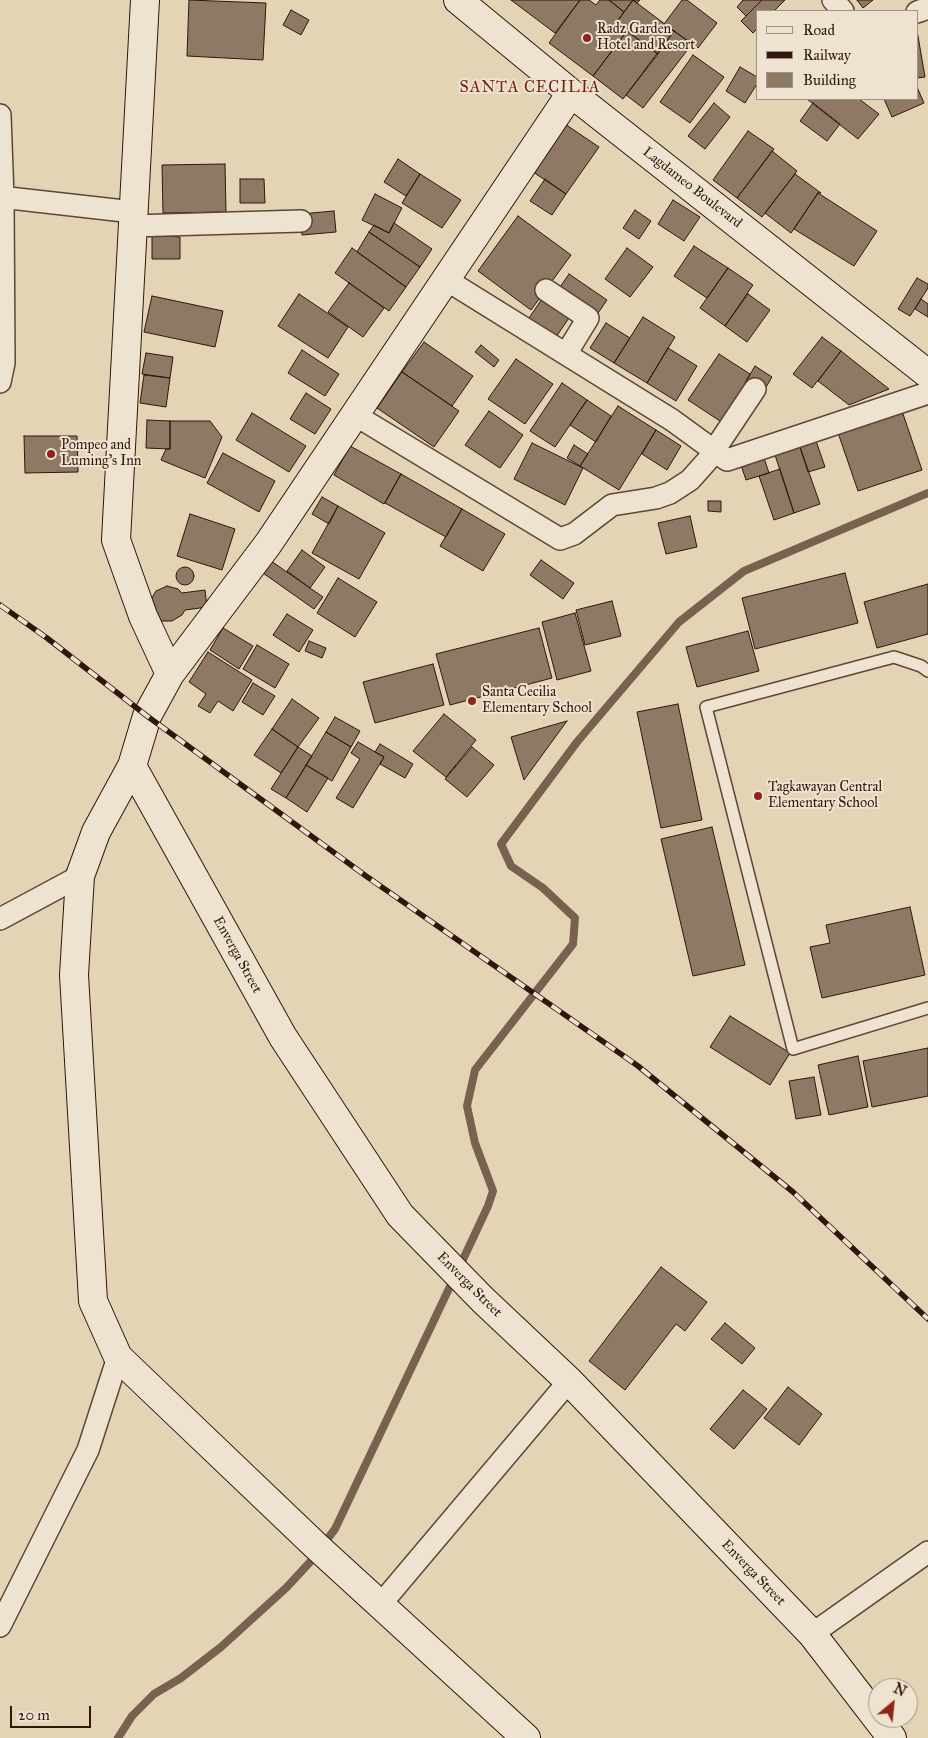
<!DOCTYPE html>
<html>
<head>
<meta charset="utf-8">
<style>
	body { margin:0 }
	#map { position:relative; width:928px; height:1738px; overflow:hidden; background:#e4d4b6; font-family:"IM FELL Great Primer",serif }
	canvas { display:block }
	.legend { position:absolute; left:756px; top:10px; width:162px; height:90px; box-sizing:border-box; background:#ede3d0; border:1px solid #a29182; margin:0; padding:6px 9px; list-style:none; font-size:15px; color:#31160c }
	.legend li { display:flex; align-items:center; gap:10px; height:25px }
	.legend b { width:25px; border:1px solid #a29182 }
	.north { position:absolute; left:868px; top:1678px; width:50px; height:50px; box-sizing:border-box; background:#ede3d0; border:1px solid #a29182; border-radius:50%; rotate:28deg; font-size:14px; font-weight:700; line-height:20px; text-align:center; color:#31160c }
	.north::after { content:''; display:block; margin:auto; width:18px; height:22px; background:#8f2418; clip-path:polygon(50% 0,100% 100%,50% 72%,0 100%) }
	.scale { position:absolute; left:10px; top:1706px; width:81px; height:22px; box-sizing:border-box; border:2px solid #31160c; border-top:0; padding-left:6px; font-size:15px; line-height:18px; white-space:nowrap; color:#31160c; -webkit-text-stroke:4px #ede3d0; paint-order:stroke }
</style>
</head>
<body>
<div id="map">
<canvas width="928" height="1738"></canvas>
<ul class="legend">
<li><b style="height:6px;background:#ede3d0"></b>Road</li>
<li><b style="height:6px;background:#31160c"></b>Railway</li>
<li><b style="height:14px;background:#8e7964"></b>Building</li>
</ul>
<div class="north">N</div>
<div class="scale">20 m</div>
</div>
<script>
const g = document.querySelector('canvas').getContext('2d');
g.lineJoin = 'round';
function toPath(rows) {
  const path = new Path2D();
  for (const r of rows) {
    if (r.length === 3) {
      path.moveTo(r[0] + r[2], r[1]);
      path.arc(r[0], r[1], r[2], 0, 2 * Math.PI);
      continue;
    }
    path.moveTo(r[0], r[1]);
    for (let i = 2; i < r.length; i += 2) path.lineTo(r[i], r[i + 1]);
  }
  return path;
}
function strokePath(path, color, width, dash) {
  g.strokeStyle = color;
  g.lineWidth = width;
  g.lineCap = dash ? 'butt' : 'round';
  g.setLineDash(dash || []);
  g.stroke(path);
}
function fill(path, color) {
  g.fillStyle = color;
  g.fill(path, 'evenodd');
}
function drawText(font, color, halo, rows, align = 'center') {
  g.font = font + ' "IM FELL Great Primer",serif';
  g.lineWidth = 4;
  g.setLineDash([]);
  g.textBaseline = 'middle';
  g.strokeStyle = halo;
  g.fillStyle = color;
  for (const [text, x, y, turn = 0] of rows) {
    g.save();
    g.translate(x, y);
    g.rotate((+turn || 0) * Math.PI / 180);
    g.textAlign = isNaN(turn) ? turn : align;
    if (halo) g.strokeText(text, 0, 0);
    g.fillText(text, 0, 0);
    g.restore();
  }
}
strokePath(toPath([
	[459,1268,488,1206,493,1191,475,1143,467,1106,475,1070,573,944,575,918,543,888,511,866,501,844,577,742,679,622,744,571,928,493],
	[118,1738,132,1716,154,1694,181,1678,221,1647,286,1588,311,1561,335,1529,454,1278]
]), '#78614f', 8);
const building = toPath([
	[189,0,266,3,263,60,187,56,189,0],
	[511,0,580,0,555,33,511,0],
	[580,0,589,0,596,5,600,0,609,0,624,12,616,23,627,31,593,76,549,43,580,0],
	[609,0,640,0,637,3,633,0,624,12,609,0],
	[633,0,674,31,658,54,616,23,633,0],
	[682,0,687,0,717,23,698,48,664,24,682,0],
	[743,0,762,0,746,16,737,7,743,0],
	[762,0,785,0,774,11,757,11,757,29,753,33,741,21,762,0],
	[857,0,873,0,863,8,857,0],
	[291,10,309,20,301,35,283,25,291,10],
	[627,31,658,54,623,99,593,76,627,31],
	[674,31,692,44,643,108,626,95,674,31],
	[918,36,925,77,917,78,917,37,918,36],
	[693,55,724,77,690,123,660,102,693,55],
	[740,67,757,77,757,84,745,103,726,91,740,67],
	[917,87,924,103,892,117,884,99,917,99,917,87],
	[807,99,859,99,879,114,858,139,807,99],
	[714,103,730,117,705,149,688,136,714,103],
	[813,103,840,124,827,141,800,121,813,103],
	[562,122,599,147,566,194,530,170,562,122],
	[748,131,774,149,737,198,713,180,748,131],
	[772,151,797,171,762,217,737,198,772,151],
	[398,159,420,174,406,196,384,182,398,159],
	[225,164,226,212,163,213,162,165,225,164],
	[420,174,461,200,442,228,402,203,420,174],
	[795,174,821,193,818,193,791,233,765,213,795,174],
	[240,179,264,179,265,203,240,203,240,179],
	[545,179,566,194,552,215,530,201,545,179],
	[818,193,877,231,854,266,794,229,818,193],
	[375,194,402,208,389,233,362,220,375,194],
	[673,200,700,217,684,241,658,224,673,200],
	[635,210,651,221,639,239,623,228,635,210],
	[334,211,336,232,302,235,300,214,334,211],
	[518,216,571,255,531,310,478,271,518,216],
	[394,223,432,249,420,267,369,232,374,225,389,233,394,223],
	[369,232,420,267,406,287,357,252,369,232],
	[152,235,180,237,180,259,152,259,152,235],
	[694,246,728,268,707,298,674,276,694,246],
	[352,248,406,287,389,311,335,273,352,248],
	[627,248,653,267,630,297,605,279,627,248],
	[728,268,753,285,725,326,700,308,728,268],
	[569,274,607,300,596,316,558,290,569,274],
	[917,278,928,284,928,288,910,316,898,309,917,278],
	[349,283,384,308,363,337,328,312,349,283],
	[299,294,348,327,328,358,278,326,299,294],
	[748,294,770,310,747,342,725,326,748,294],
	[152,296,223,311,215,347,144,332,152,296],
	[544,296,571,315,556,337,529,318,544,296],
	[921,299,928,304,928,317,915,309,921,299],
	[643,317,675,337,647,383,614,363,643,317],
	[606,323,630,338,614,363,590,348,606,323],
	[822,337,841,351,812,388,793,374,822,337],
	[424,342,473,376,452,406,402,372,424,342],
	[481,345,499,360,494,367,475,352,481,345],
	[668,348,697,366,676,401,647,383,668,348],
	[302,350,339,374,325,396,288,373,302,350],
	[841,351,889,389,849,405,818,381,841,351],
	[146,353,173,357,170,378,142,374,146,353],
	[719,354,750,374,745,383,748,385,723,423,688,400,719,354],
	[516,359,553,384,525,424,488,399,516,359],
	[755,366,772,377,762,394,745,383,755,366],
	[402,372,459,411,434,447,377,408,402,372],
	[144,375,170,378,166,407,140,403,144,375],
	[562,383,587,400,555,447,530,431,562,383],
	[306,393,331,409,315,434,290,419,306,393],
	[587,400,611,416,596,442,570,425,587,400],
	[899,402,922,470,858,491,835,424,899,402],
	[618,406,656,430,619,490,580,466,618,406],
	[489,411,523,435,500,468,465,445,489,411],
	[252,413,306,446,289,472,236,440,252,413],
	[147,420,170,421,170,449,146,448,147,420],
	[170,421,210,421,222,437,205,478,161,460,166,449,170,449,170,421],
	[656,430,681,446,667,470,642,454,656,430],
	[24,436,77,436,78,472,25,473,24,436],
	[815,438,825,467,808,472,799,444,815,438],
	[532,443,583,468,565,505,514,479,532,443],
	[799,444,820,504,794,513,774,452,799,444],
	[574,445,588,454,580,466,567,458,574,445],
	[350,446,401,474,384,504,334,475,350,446],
	[223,453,275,481,259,512,207,483,223,453],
	[764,458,769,473,746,480,741,465,764,458],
	[780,469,794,513,774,520,759,476,780,469],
	[401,474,462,509,446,537,385,503,401,474],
	[322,497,338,506,329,524,312,514,322,497],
	[708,501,721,501,721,512,708,511,708,501],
	[338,506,385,533,359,579,312,553,338,506],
	[462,509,505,534,483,571,440,546,462,509],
	[190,514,235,529,222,570,177,556,190,514],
	[690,516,697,547,666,554,658,523,690,516],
	[302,550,325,567,310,588,287,571,302,550],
	[541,560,574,583,563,599,530,575,541,560],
	[271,561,323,597,314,609,263,573,271,561],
	[185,576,9],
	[845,573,858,623,755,649,742,598,845,573],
	[338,578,377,602,355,637,317,613,338,578],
	[928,584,928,634,877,648,864,602,928,584],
	[167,586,178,589,182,593,205,590,207,607,185,610,182,615,172,621,160,621,156,617,150,601,156,591,167,586],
	[612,601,621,636,585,645,576,610,612,601],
	[575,613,591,671,557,680,542,622,575,613],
	[287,614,313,630,299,652,273,635,287,614],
	[223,628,253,646,239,669,210,650,223,628],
	[539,628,552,678,450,705,436,654,539,628],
	[748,631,759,671,697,687,686,647,748,631],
	[309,641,326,648,322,658,305,651,309,641],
	[257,645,289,664,275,688,243,669,257,645],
	[208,652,252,680,233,711,218,701,210,713,198,706,206,694,189,682,208,652],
	[433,664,444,705,375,723,363,682,433,664],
	[253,683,275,696,263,715,242,702,253,683],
	[292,699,319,718,298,747,272,729,292,699],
	[678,704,702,820,661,828,637,712,678,704],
	[444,714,476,740,446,777,413,751,444,714],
	[335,717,360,731,351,747,326,732,335,717],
	[567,721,524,780,511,737,567,721],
	[272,729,298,747,281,773,254,755,272,729],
	[326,732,351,747,332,781,306,765,326,732],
	[358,742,384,757,353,808,336,798,360,759,351,753,358,742],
	[380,744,413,764,405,778,380,764,384,757,375,752,380,744],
	[298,747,312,756,286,798,271,789,298,747],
	[472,747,494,765,467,797,445,779,472,747],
	[306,765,328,778,307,812,286,798,306,765],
	[712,827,745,965,693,976,661,839,712,827],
	[910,907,925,975,822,998,810,947,830,943,826,925,910,907],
	[730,1016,790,1053,770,1085,710,1047,730,1016],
	[928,1048,928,1096,872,1107,863,1061,928,1048],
	[858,1056,868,1107,829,1115,818,1065,858,1056],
	[814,1077,821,1115,796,1119,789,1081,814,1077],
	[661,1267,707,1302,685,1331,676,1324,625,1390,589,1361,661,1267],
	[725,1323,755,1348,742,1364,711,1339,725,1323],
	[788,1387,822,1414,799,1445,764,1418,788,1387],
	[743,1390,767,1409,734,1449,710,1429,743,1390]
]);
fill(building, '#8e7964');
strokePath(building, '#31160c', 1);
const lane = toPath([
	[928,671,921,666,894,657,706,707,793,1049,928,1008]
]);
const street = toPath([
	[833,0,843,11],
	[917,12,928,8],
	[0,115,3,198,4,363,0,382],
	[0,197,133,212],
	[132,226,301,221],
	[445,279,672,420,727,460,928,393],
	[546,290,588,318,566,354],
	[355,415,560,539,574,534,612,505,656,498,670,493,690,480,715,452,717,446,755,389],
	[0,919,80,876],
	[380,1605,569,1381],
	[0,1626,88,1450,118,1357],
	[812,1634,928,1552]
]);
const secondary = toPath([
	[145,0,116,540,143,616,170,674],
	[458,0,571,93,928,374],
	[132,766,283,1037,400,1215,483,1300,569,1381,812,1634,892,1738],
	[526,1738,315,1545,118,1357,93,1301,74,975,80,876,96,832,132,766,147,716,170,674,268,544,571,93]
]);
strokePath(lane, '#5e4636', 14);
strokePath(street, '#5e4636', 24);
strokePath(secondary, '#31160c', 30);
strokePath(lane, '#ede3d0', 11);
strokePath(street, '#ede3d0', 21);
strokePath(secondary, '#ede3d0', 28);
const rail = toPath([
	[0,605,47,638,147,716,366,876,638,1066,793,1192,928,1319]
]);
strokePath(rail, '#31160c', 5.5);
strokePath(rail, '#ede3d0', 4, [11]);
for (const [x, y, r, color] of [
	[587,38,5,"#8f2418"],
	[51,454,5,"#8f2418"],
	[472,701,5,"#8f2418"],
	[758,796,5,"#8f2418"]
]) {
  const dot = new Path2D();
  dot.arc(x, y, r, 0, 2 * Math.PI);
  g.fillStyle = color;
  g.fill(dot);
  strokePath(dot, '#ede3d0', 2);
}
drawText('14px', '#31160c', '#ede3d0', [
	["Radz Garden",597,30],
	["Hotel and Resort",597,46],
	["Pompeo and",61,446],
	["Luming's Inn",61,462],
	["Santa Cecilia",482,693],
	["Elementary School",482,709],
	["Tagkawayan Central",768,788],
	["Elementary School",768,804]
], 'left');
drawText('14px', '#31160c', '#ede3d0', [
	["Lagdameo Boulevard",692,188,38],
	["Enverga Street",237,955,61],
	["Enverga Street",469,1285,45],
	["Enverga Street",753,1573,46]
]);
g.letterSpacing = '1px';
drawText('16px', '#7a1f14', '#ede3d0', [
	["SANTA CECILIA",530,88]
]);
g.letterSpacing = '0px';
</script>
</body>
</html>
